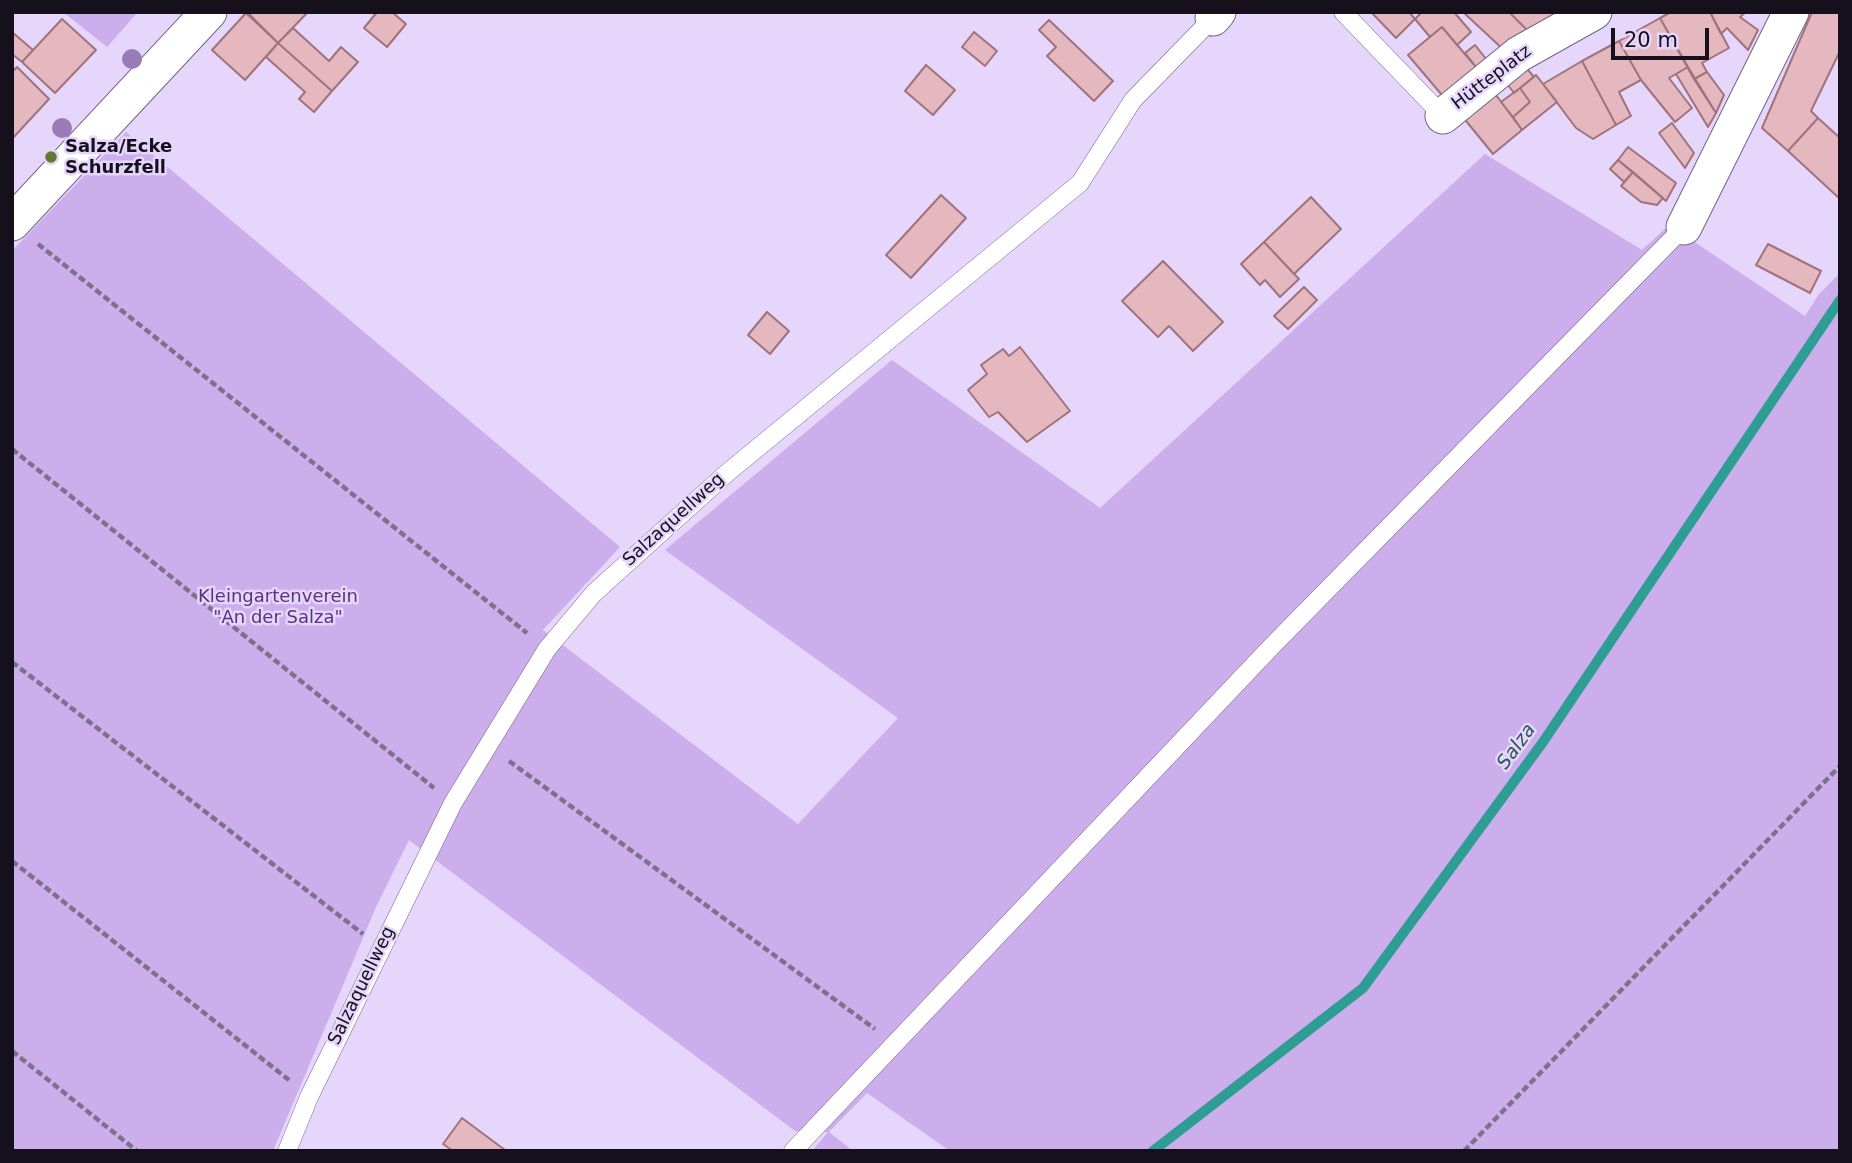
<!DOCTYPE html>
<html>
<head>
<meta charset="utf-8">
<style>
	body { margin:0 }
	#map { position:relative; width:1852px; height:1163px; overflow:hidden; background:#e7d6fc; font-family:"DejaVu Sans",sans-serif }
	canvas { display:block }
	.frame { position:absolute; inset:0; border:14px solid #160f1c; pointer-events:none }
	.scale { position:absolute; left:1611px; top:28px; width:98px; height:32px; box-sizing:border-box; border:4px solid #160f1c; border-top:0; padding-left:9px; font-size:21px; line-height:24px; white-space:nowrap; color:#160f1c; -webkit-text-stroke:5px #e7d6fc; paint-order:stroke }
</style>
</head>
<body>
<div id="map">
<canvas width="1852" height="1163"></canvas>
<div class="frame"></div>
<div class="scale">20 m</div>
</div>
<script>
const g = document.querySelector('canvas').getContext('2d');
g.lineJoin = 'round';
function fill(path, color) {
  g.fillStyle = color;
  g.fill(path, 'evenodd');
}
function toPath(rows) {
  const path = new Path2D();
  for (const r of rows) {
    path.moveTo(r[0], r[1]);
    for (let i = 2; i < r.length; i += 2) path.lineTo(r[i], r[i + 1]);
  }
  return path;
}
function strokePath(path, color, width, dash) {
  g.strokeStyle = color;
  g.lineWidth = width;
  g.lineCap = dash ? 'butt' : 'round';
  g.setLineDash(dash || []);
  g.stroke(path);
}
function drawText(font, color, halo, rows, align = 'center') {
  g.font = font + ' "DejaVu Sans",sans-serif';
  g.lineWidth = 5;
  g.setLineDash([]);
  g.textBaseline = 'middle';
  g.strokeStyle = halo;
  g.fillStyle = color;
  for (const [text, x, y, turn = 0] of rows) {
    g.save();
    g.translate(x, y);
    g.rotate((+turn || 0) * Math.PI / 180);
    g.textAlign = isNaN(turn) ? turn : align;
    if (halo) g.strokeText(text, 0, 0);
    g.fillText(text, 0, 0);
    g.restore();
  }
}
fill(toPath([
	[63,12,138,12,107,47],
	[126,132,620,547,543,630,798,824,898,718,665,550,892,360,1100,508,1485,154,1642,250,1669,225,1805,316,1819,294,1840,273,1840,1151,950,1151,867,1093,829,1132,853,1151,812,1151,828,1132,795,1131,409,840,376,907,273,1151,12,1151,12,251]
]), '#cbaeeb');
strokePath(toPath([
	[1153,1151,1363,988,1543,742,1840,300]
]), '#2e9d93', 10);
const building = toPath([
	[247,12,308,12,278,43,247,12],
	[377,12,392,12,406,24,387,47,364,28,377,12],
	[1371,12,1409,12,1415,19,1396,38,1371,12],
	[1422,12,1454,12,1471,32,1457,45,1442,27,1430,37,1415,19,1422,12],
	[1463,12,1509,12,1530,33,1506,52,1463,12],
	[1509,12,1565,12,1530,33,1509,12],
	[1671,12,1710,12,1729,48,1702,63,1707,72,1694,79,1660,18,1671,12],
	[1710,12,1746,12,1740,17,1758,30,1748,50,1727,28,1721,34,1710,12],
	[1812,12,1840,12,1840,51,1811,111,1818,118,1788,151,1762,128,1812,12],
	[246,13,278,43,245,80,212,50,246,13],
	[1660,18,1688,67,1669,78,1692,108,1675,122,1641,80,1619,41,1660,18],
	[62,19,96,50,55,93,22,62,62,19],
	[1049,20,1113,81,1094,101,1047,56,1056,47,1039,30,1049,20],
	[1442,27,1481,73,1447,101,1408,55,1442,27],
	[293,28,329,61,341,47,358,62,332,91,278,43,293,28],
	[12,32,33,50,22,62,12,54,12,32],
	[974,32,997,51,985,66,962,47,974,32],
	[1619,41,1641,80,1619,92,1631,116,1616,125,1582,61,1619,41],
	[278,43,332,91,314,112,299,99,305,92,266,57,278,43],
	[1475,45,1491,65,1481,73,1465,53,1475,45],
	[1582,61,1616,125,1593,139,1576,128,1543,84,1582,61],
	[1523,64,1534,77,1514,93,1504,80,1523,64],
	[926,65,955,90,933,115,905,91,926,65],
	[17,67,49,99,12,139,12,72,17,67],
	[1688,67,1716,113,1708,127,1676,74,1688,67],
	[1707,72,1724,95,1716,113,1694,79,1707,72],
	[1536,75,1557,102,1522,130,1513,117,1530,102,1520,88,1536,75],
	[1520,88,1530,102,1513,117,1501,102,1520,88],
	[1493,91,1522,130,1493,154,1462,116,1493,91],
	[1818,118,1840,138,1840,199,1788,151,1818,118],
	[1672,123,1694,153,1685,168,1659,133,1672,123],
	[1628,147,1676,183,1666,201,1618,160,1628,147],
	[1618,160,1633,172,1624,182,1610,169,1618,160],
	[1633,172,1663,198,1657,205,1641,202,1621,186,1633,172],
	[941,195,966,218,911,278,886,255,941,195],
	[1311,197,1341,229,1294,274,1264,242,1311,197],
	[1264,242,1299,279,1280,297,1265,280,1260,285,1241,264,1264,242],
	[1768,244,1821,271,1810,293,1756,265,1768,244],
	[1163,261,1223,322,1193,351,1169,326,1158,337,1122,301,1163,261],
	[1304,287,1317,300,1288,329,1274,316,1304,287],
	[767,312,789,331,770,354,748,335,767,312],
	[1020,347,1070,411,1027,442,998,412,989,417,968,390,987,374,981,365,1003,349,1009,356,1020,347],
	[462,1118,505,1150,505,1151,453,1151,443,1144,462,1118]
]);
fill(building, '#e5b7bf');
strokePath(building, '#9e737b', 2);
const service = toPath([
	[1343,12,1443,116],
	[287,1151,309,1097,453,803,547,649,594,593,727,473,1080,183,1133,100,1213,18],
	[793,1151,1271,647,1684,227]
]);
const minor = toPath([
	[1213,18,1218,12],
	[1443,116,1519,54,1594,12],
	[12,223,209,12],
	[1684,227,1791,12]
]);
strokePath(service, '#726384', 19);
strokePath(minor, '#726384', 37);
strokePath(toPath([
	[38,244,527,633],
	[12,449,434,788],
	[12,662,363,934],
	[509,761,875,1029],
	[12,861,289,1080],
	[12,1051,137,1151],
	[1464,1151,1840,766]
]), '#7d718b', 4.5, [7, 3.5]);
strokePath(service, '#fff', 18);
strokePath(minor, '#fff', 35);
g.fillStyle = '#997bb7';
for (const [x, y] of [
	[132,59],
	[62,128]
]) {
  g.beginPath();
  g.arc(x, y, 10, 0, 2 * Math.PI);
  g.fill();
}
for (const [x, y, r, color] of [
	[51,157,7,"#607a2e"]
]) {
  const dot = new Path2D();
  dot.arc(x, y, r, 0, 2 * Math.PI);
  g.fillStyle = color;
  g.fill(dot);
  strokePath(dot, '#e7d6fc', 2.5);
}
drawText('18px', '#160f1c', '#e7d6fc', [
	["Hütteplatz",1492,78,-37],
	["Salzaquellweg",674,520,-42],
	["Salzaquellweg",362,986,-64]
]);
drawText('bold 18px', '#160f1c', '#e7d6fc', [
	["Salza/Ecke",65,147],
	["Schurzfell",65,168]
], 'left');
drawText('18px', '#5a317e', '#e7d6fc', [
	["Kleingartenverein",278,597],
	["\"An der Salza\"",278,618]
]);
drawText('italic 19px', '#285651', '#e7d6fc', [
	["Salza",1517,747,-54]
]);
</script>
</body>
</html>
